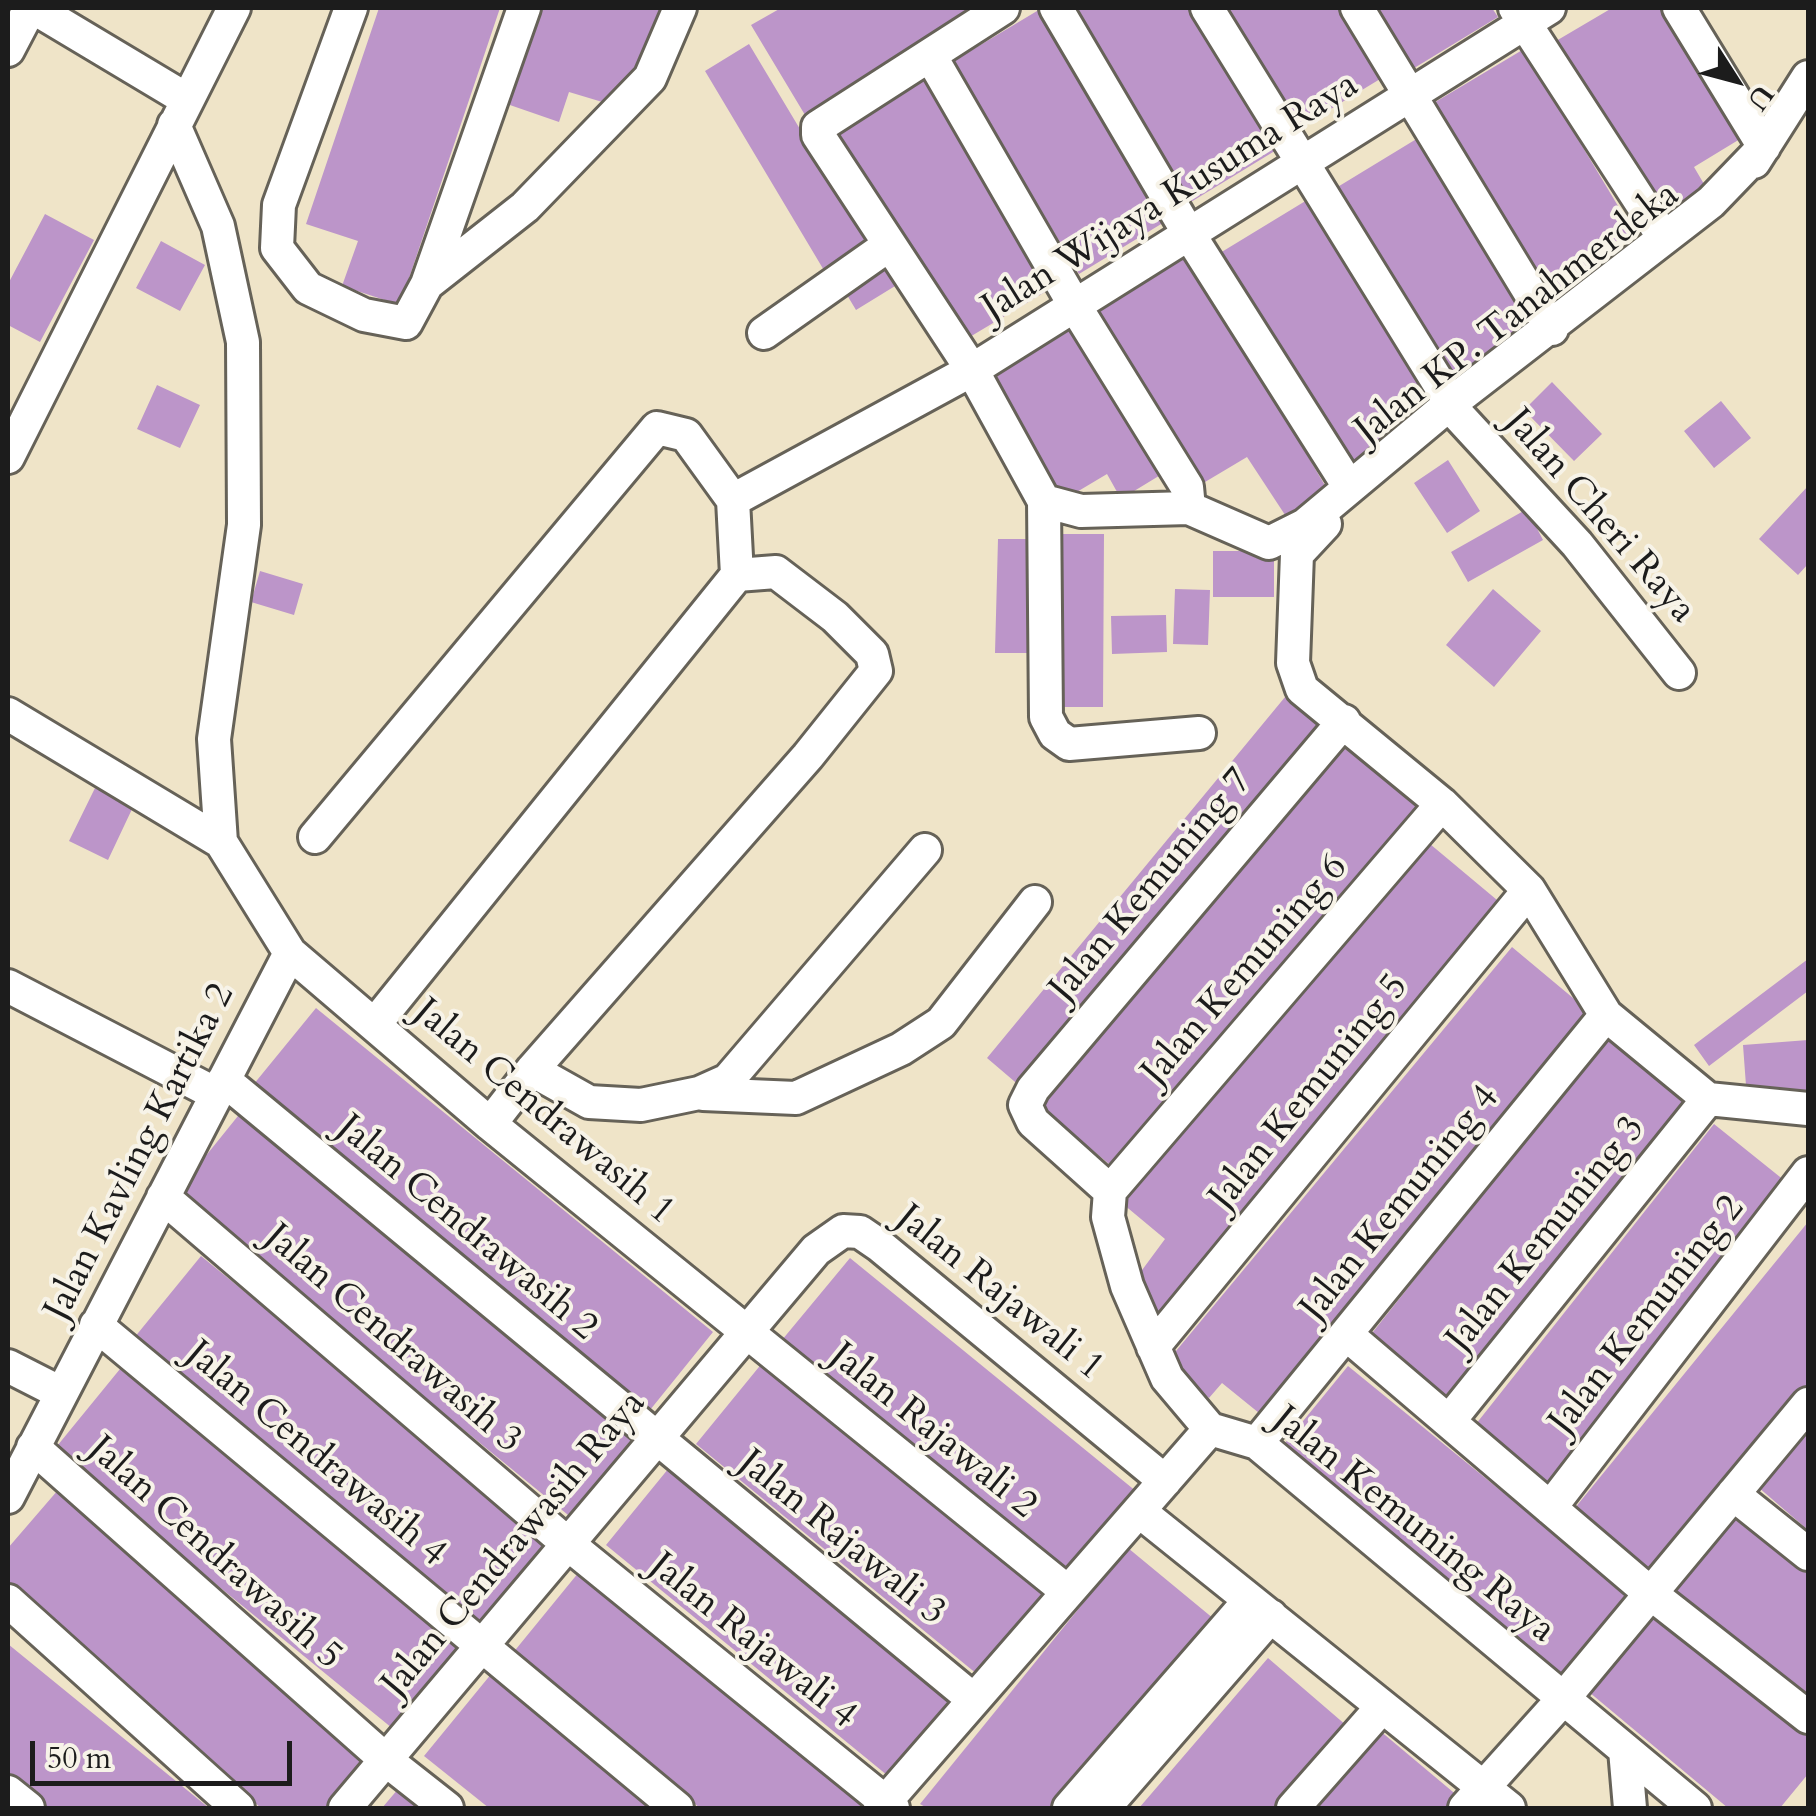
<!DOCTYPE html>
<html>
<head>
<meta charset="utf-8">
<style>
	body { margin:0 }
	#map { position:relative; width:1816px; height:1816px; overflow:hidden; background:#efe4c8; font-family:Cardo,serif }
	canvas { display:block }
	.frame { position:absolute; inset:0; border:10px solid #1c1c1c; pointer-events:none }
	.north { position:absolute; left:1686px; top:30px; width:100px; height:100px; -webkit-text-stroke:8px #f7f3e8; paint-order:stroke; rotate:126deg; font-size:28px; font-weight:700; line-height:40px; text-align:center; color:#1c1c1c }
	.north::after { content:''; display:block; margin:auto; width:35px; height:45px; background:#1c1c1c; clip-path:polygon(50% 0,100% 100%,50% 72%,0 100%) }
	.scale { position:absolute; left:30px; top:1741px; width:262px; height:45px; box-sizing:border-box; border:5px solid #1c1c1c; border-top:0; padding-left:12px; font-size:30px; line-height:35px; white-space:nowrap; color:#1c1c1c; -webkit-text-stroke:8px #f7f3e8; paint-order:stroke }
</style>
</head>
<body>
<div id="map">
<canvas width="1816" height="1816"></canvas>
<div class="frame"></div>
<div class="north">U</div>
<div class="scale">50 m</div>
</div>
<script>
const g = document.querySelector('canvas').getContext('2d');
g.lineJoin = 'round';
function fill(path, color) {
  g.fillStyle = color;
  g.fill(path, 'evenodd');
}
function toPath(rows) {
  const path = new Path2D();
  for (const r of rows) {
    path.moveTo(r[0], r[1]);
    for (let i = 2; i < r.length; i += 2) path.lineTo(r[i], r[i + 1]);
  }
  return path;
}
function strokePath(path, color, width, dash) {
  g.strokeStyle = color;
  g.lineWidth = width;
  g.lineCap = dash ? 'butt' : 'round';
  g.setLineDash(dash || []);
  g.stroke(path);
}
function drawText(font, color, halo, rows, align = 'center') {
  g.font = font + ' Cardo,serif';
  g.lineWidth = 8;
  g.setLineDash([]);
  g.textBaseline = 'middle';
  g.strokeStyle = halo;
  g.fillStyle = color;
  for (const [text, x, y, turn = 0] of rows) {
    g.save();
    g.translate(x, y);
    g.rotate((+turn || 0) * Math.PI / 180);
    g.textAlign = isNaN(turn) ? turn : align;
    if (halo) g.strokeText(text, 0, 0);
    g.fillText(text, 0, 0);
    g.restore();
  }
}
fill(toPath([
	[379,8,500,8,400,305,342,286,358,241,306,224],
	[540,8,660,8,634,87,609,104,569,92,559,122,507,104],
	[781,8,984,8,805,115,751,25],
	[1042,8,1171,218,1079,274,952,62],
	[1068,8,1193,8,1278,149,1186,205],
	[1218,8,1344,8,1385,76,1293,132],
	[1367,8,1492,8,1498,17,1406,73],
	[1612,8,1661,8,1740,139,1694,167,1711,196,1665,224,1556,41],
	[749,44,870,246,825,272,705,71],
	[1524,49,1633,231,1587,259,1603,284,1558,313,1432,104],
	[928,74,1055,286,963,341,836,129],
	[1423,135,1544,333,1454,394,1331,191],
	[1312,197,1439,409,1346,465,1220,253],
	[45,214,94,240,40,342,8,325,8,284],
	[161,241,205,265,180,311,136,288],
	[1184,246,1330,494,1289,521,1247,457,1200,485,1091,302],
	[889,264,900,283,856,310,844,290],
	[1076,317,1167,471,1121,499,1107,474,1060,502,983,373],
	[1552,382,1602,434,1574,461,1524,410],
	[157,385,200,405,180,448,137,429],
	[1721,401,1751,438,1714,468,1684,431],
	[1448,460,1480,511,1447,533,1414,483],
	[1808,486,1808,564,1798,575,1759,539],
	[1527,509,1543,540,1468,582,1451,552],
	[1056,534,1104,534,1103,707,1054,707],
	[998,539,1039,539,1036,653,995,653],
	[1213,551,1274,551,1274,597,1213,597],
	[260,571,303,584,294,615,251,602],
	[1175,589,1210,590,1208,645,1173,644],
	[1493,589,1541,631,1494,687,1446,645],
	[1166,615,1167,652,1112,654,1111,616],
	[1290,691,1331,726,1028,1093,987,1058],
	[1341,743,1421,808,1120,1173,1040,1107],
	[95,788,133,807,108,860,69,841],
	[1424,839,1503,905,1158,1322,1131,1285,1165,1239,1123,1204],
	[1512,947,1591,1013,1259,1413,1222,1383,1209,1398,1166,1363],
	[1808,959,1808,991,1709,1066,1694,1045],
	[316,1008,713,1332,646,1415,249,1090],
	[1607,1037,1688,1101,1445,1407,1365,1342],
	[1808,1040,1808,1094,1747,1099,1743,1045],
	[242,1111,640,1436,573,1519,175,1194],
	[1714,1124,1795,1189,1553,1493,1472,1429],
	[1808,1222,1808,1385,1651,1579,1570,1514],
	[201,1256,551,1542,484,1624,134,1338],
	[850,1258,1137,1492,1070,1575,782,1340],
	[763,1362,1050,1596,983,1679,696,1444],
	[1348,1366,1635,1600,1568,1682,1281,1448],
	[120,1369,470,1655,403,1737,53,1451],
	[1808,1427,1808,1530,1758,1487],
	[673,1463,960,1698,893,1780,606,1545],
	[58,1490,367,1760,325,1808,261,1808,8,1587,8,1548],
	[1737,1508,1808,1568,1808,1706,1669,1589],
	[1128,1548,1214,1619,1060,1808,927,1808,920,1804],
	[579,1572,868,1808,700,1808,512,1654],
	[1651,1605,1808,1737,1808,1774,1780,1808,1728,1808,1583,1687],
	[8,1644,209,1808,41,1808,8,1781],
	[1268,1658,1347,1726,1276,1808,1139,1808],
	[492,1673,657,1808,489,1808,424,1756],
	[1379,1730,1459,1797,1450,1808,1314,1808],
	[404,1782,436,1808,382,1808]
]), '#bc95c9');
const street = toPath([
	[34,8,186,99],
	[351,8,279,205,277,248,308,288,364,315,406,323,427,284,524,8],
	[1003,8,818,127,818,135,972,370,1044,501,1081,511,1189,508,1269,543,1305,525,1451,403,1711,202,1764,147,1679,8],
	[1056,8,1189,234,1348,485],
	[1207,8,1451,403],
	[1357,8,1552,329],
	[1515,8,1664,238],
	[8,50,30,8],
	[930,55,1075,306,1187,487,1189,508],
	[174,125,218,226,243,342,244,525,214,739,221,842],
	[1754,162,1808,77],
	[427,284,525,207,650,78,680,8],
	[764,333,889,245],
	[1458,415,1577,544,1679,673],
	[8,457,234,8],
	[733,500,972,370,1549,8],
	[1044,501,1046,717,1055,734,1069,744,1199,733],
	[1325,524,1297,554,1293,663,1302,689,1442,804,1529,890,1606,1015,1708,1099,1808,1109],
	[8,714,221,842,290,953,490,1124,1068,1592],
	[1344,721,1033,1089,1025,1105,1033,1122,1110,1191,1108,1217,1127,1286,1167,1378,1210,1429,1257,1443,1695,1808],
	[315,837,657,428,686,435,733,500,737,575,776,572,835,617,872,654,876,671,808,756,532,1070,490,1124],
	[8,986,216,1094],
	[375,1024,737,575],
	[532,1070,589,1102,641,1105,699,1093,728,1080,925,850],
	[224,1080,974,1700],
	[703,1094,796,1098,901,1049,941,1023,1035,902],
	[1110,1191,1442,804],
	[163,1197,568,1544,893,1808],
	[96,1325,677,1808],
	[1346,1334,1650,1593,1808,1717],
	[1153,1347,1529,890],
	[8,1366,61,1393],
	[1449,1421,1708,1099],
	[1257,1443,1606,1015],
	[33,1447,386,1760,447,1808],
	[1733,1494,1808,1554],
	[8,1497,290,953],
	[1550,1508,1808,1173],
	[1139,1511,1509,1808],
	[8,1601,238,1808],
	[1625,1750,1630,1808],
	[8,1792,28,1808],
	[345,1808,816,1250,843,1231,860,1232,879,1245,1165,1481],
	[880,1808,1210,1429],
	[1069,1808,1250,1600],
	[1104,1808,1271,1616],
	[1293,1808,1382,1707],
	[1465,1808,1563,1699,1808,1404]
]);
strokePath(street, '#666258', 38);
strokePath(street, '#fff', 32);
drawText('38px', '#1c1c1c', '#f7f3e8', [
	["Jalan Wijaya Kusuma Raya",1171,198,-32],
	["Jalan KP. Tanahmerdeka",1518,314,-38],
	["Jalan Cheri Raya",1599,517,49],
	["Jalan Kemuning 7",1152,886,-50],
	["Jalan Kemuning 6",1246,971,-49],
	["Jalan Kemuning 5",1310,1093,-51],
	["Jalan Cendrawasih 1",543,1113,40],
	["Jalan Kavling Kartika 2",141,1153,-63],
	["Jalan Kemuning 4",1401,1204,-51],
	["Jalan Cendrawasih 2",466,1229,40],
	["Jalan Kemuning 3",1547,1235,-51],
	["Jalan Rajawali 1",999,1294,39],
	["Jalan Kemuning 2",1648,1316,-52],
	["Jalan Cendrawasih 3",392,1340,41],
	["Jalan Rajawali 2",932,1432,39],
	["Jalan Cendrawasih 4",315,1455,40],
	["Jalan Kemuning Raya",1413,1526,39],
	["Jalan Rajawali 3",841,1539,39],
	["Jalan Cendrawasih Raya",515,1545,-50],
	["Jalan Cendrawasih 5",214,1554,42],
	["Jalan Rajawali 4",752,1642,39]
]);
</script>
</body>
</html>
